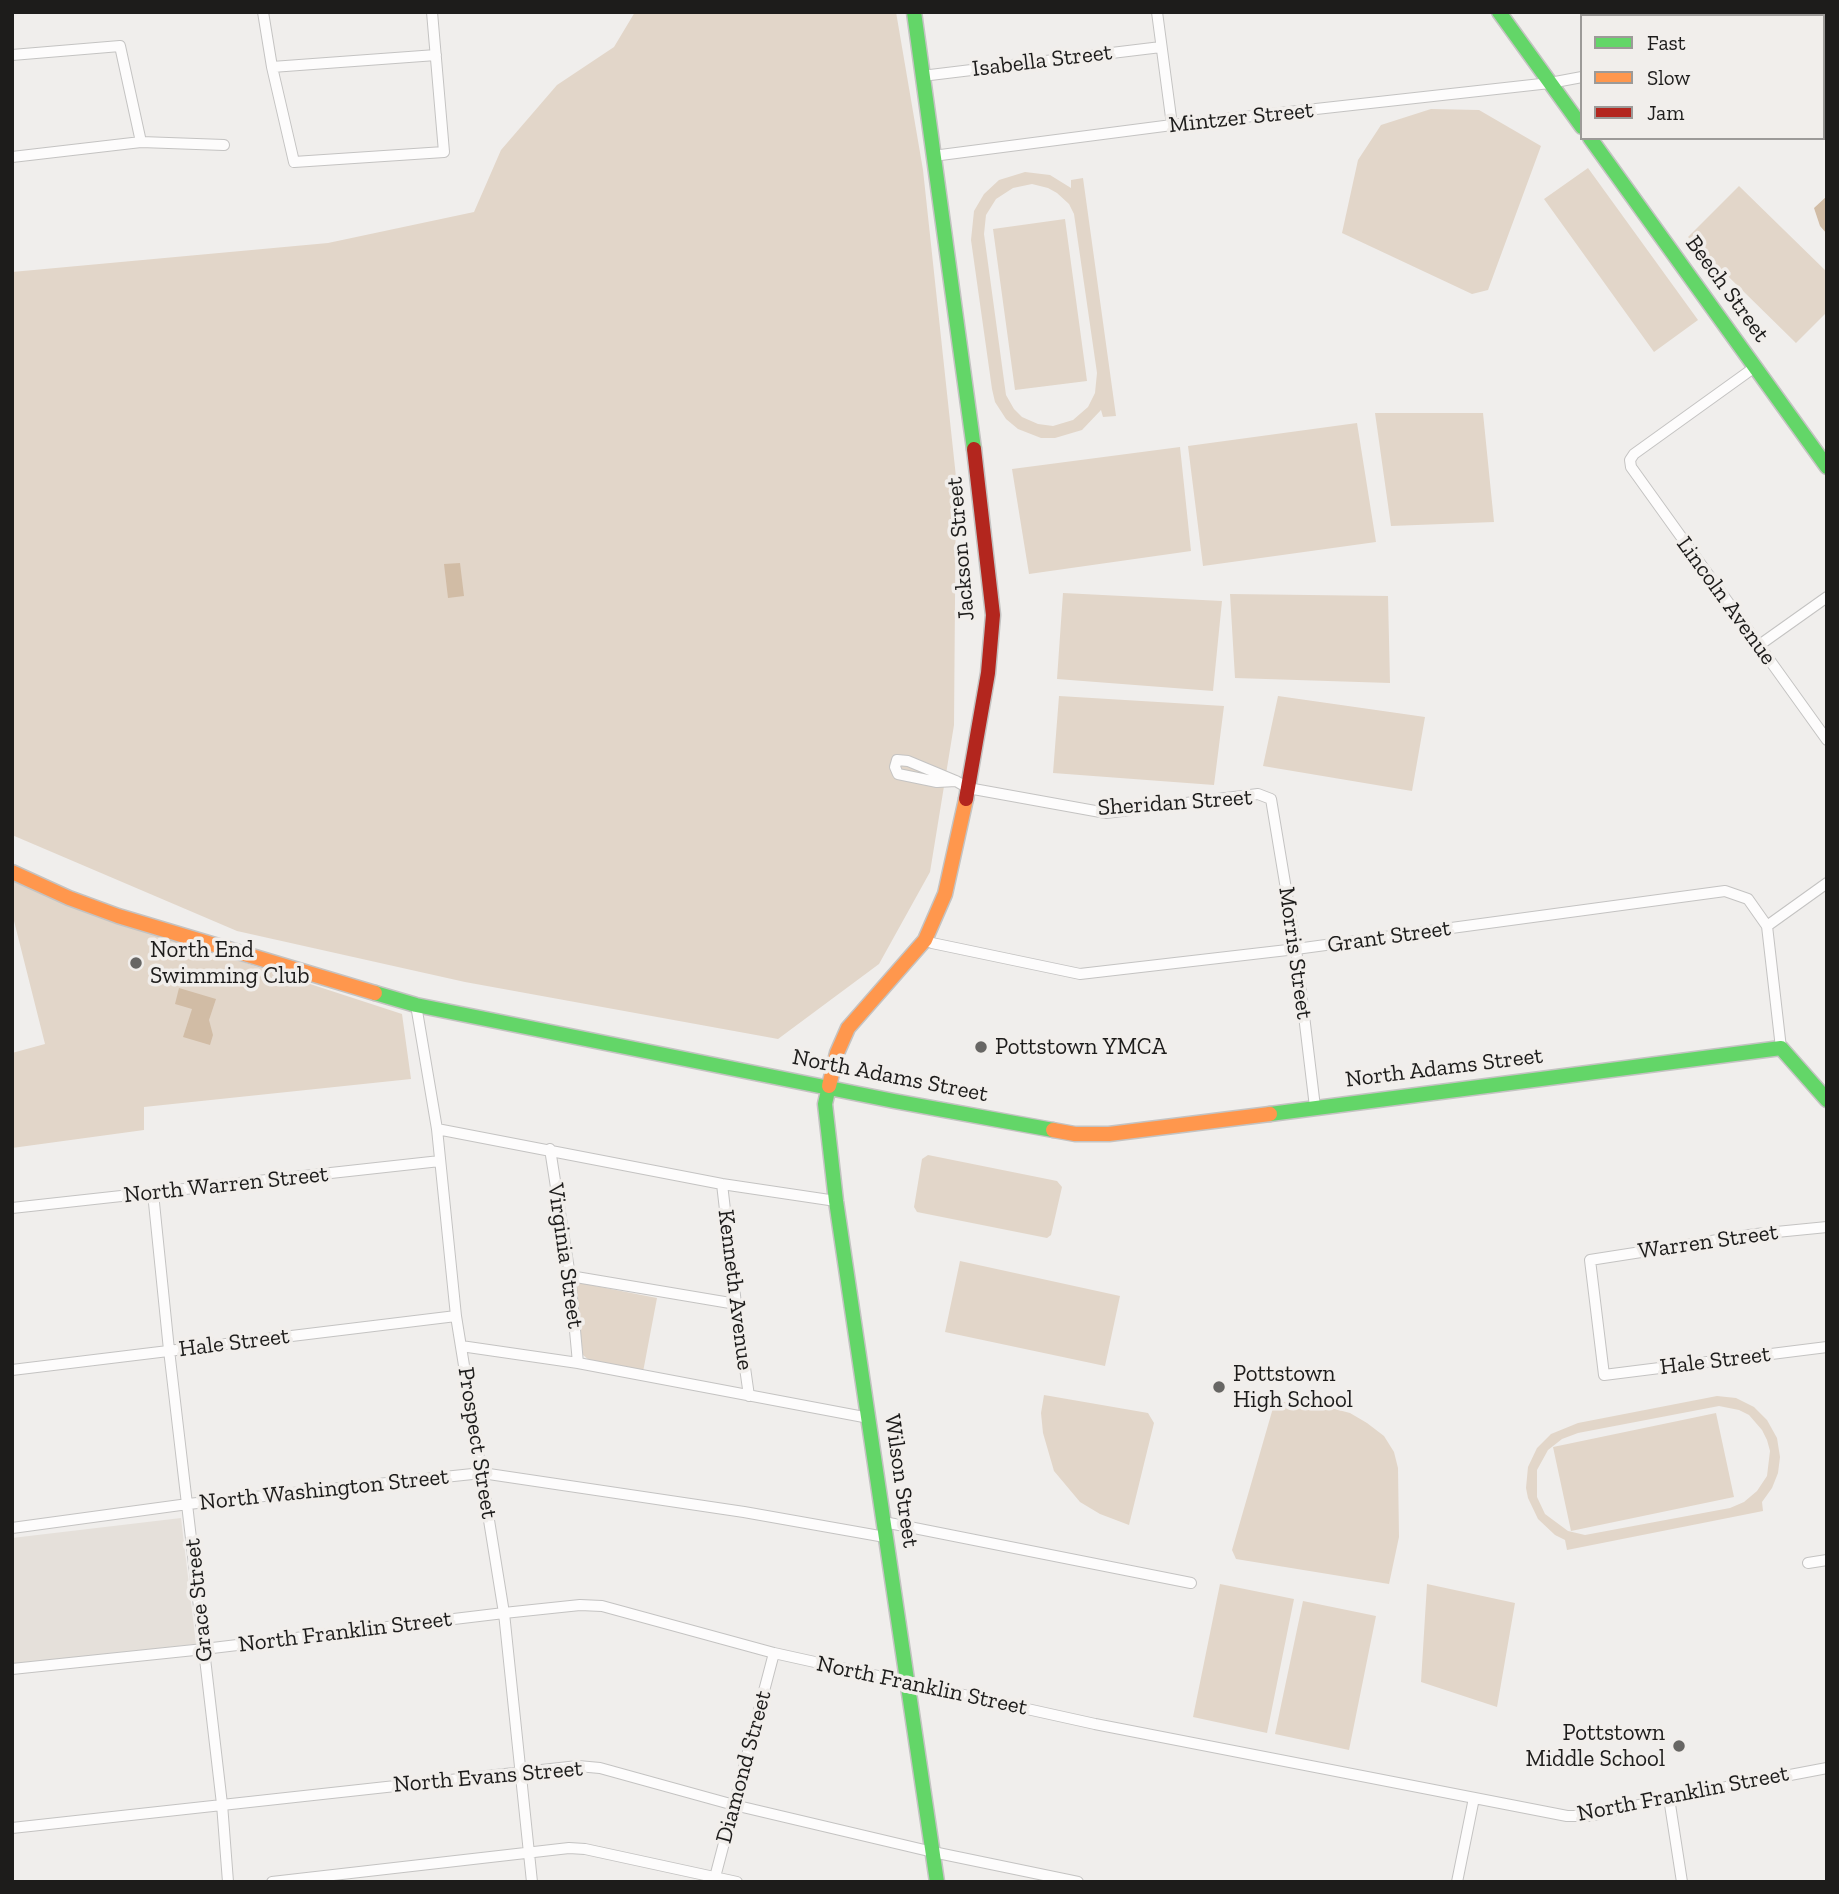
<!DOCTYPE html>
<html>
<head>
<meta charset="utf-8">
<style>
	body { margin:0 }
	#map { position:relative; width:1839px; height:1894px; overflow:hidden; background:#f0eeec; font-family:"Zilla Slab",serif }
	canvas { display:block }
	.frame { position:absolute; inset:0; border:14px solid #1d1c1b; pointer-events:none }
	.legend { position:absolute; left:1580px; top:14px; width:245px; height:126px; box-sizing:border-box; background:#f1eeeb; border:2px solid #9c9a98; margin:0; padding:9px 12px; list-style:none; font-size:21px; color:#1d1c1b }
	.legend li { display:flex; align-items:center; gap:14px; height:35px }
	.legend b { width:35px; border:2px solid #9c9a98 }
</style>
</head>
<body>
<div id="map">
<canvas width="1839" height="1894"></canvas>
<div class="frame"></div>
<ul class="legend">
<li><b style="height:9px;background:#63d668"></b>Fast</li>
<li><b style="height:9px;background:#ff974d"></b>Slow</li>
<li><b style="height:9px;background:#b3261e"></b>Jam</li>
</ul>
</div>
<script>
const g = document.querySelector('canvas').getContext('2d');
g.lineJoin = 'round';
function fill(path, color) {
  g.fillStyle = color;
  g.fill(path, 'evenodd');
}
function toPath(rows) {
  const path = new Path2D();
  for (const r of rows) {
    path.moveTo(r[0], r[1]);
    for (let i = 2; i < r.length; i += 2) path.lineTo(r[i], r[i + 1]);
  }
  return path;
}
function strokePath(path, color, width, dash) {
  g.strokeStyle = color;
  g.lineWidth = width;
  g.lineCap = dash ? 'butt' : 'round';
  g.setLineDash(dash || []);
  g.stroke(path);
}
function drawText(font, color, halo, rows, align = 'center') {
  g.font = font + ' "Zilla Slab",serif';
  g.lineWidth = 7;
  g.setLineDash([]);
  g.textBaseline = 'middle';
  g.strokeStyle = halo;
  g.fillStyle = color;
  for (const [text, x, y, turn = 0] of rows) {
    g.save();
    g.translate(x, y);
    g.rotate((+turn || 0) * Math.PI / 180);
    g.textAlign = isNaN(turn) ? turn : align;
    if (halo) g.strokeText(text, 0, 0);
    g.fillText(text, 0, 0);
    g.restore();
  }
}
fill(toPath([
	[181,1518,196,1644,12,1665,12,1538]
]), '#e5e0da');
fill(toPath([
	[635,12,896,12,923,170,956,477,954,725,930,872,879,964,778,1039,465,982,237,931,12,835,12,272,328,243,474,212,501,150,557,85,614,47],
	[1431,109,1479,110,1541,146,1488,290,1472,294,1342,233,1358,160,1381,125],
	[1588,168,1698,320,1654,352,1544,199],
	[1025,172,1050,175,1071,188,1071,180,1083,178,1116,416,1103,417,1101,410,1082,430,1055,438,1041,438,1018,429,1006,419,995,402,992,389,971,240,974,211,984,194,999,180],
	[1032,184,1048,188,1057,193,1069,204,1074,214,1097,373,1095,393,1088,407,1073,420,1053,426,1038,424,1022,417,1014,409,1006,395,984,234,986,215,996,199,1013,188],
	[1739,186,1827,272,1827,312,1796,343,1688,237],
	[1065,219,1087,381,1015,390,993,229],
	[1375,413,1483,413,1494,522,1391,526],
	[1357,423,1376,542,1203,566,1188,446],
	[1180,447,1191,551,1029,574,1012,469],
	[1063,593,1222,601,1213,691,1057,679],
	[1230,594,1388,596,1390,683,1235,678],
	[1059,696,1224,706,1214,785,1053,773],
	[1278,696,1425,717,1412,791,1263,766],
	[12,879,74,907,402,1014,411,1079,144,1107,144,1130,12,1148,12,1053,45,1044,12,913],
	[928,1155,1057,1181,1062,1187,1051,1235,1047,1238,917,1212,914,1207,922,1159],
	[960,1261,1120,1296,1105,1366,945,1332],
	[575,1282,657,1298,643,1372,590,1361,583,1355],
	[1044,1395,1148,1413,1154,1423,1129,1525,1100,1514,1080,1502,1054,1471,1043,1433,1041,1413],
	[1717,1396,1736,1398,1754,1407,1767,1420,1777,1438,1780,1457,1778,1473,1772,1488,1762,1502,1763,1511,1567,1550,1565,1540,1555,1535,1538,1519,1528,1498,1526,1488,1528,1467,1537,1448,1551,1434,1578,1423],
	[1719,1406,1739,1410,1749,1415,1762,1430,1767,1440,1770,1451,1767,1476,1757,1491,1744,1502,1730,1508,1585,1535,1568,1531,1545,1514,1537,1497,1537,1470,1548,1450,1562,1439,1578,1433],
	[1275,1401,1331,1408,1350,1413,1367,1423,1384,1436,1394,1452,1398,1468,1399,1537,1389,1584,1236,1559,1232,1550],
	[1716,1413,1734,1497,1571,1531,1553,1447],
	[1220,1584,1294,1599,1267,1733,1193,1717],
	[1427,1584,1515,1603,1497,1707,1421,1682],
	[1303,1601,1376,1616,1349,1750,1275,1734]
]), '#e2d6c9');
fill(toPath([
	[1827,196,1827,234,1820,226,1814,208],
	[460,563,464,596,448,598,444,564],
	[179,988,216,999,209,1020,213,1035,210,1045,183,1037,192,1009,175,1004]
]), '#d1bca5');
const street = toPath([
	[263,12,272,67,294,162,444,152,432,12],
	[1157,12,1172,125],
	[1683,12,1683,16],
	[1719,16,1722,12],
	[12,55,120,46,141,142],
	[272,67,436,55],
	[922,76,1161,47],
	[933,156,1172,125,1550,83,1582,77],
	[12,157,141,142,224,145],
	[1755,367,1634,454,1630,460,1631,467,1827,740],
	[1758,646,1827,597],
	[956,781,937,782,898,774,895,767,897,760,908,761,956,781,968,788,1106,813,1258,794,1271,799,1296,949,1315,1107],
	[1767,926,1827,883],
	[925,940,932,943,1080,974,1296,949,1725,891,1748,899,1767,926,1781,1048],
	[416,1005,437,1129,456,1316,504,1613,532,1882],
	[437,1129,722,1184,836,1201],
	[550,1149,570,1276,578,1363],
	[722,1184,736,1304,749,1396],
	[153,1193,169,1350,222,1804,228,1882],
	[12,1208,440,1161],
	[1827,1227,1756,1234,1590,1260,1604,1375,1827,1347],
	[570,1276,736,1304],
	[461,1346,578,1363,869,1418],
	[12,1370,456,1316],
	[884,1522,1191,1583],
	[12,1528,188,1504,482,1473,744,1512,885,1537],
	[1808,1563,1827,1560],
	[12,1669,204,1649,504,1613,580,1605,602,1606,774,1653,1095,1724,1567,1816,1590,1816,1669,1798,1827,1768],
	[1669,1798,1682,1882],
	[12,1828,578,1766,600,1768,734,1805,933,1852,1078,1882],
	[714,1881,774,1653],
	[272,1882,569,1848,585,1849,737,1882],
	[1457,1882,1474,1798]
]);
const fast = toPath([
	[914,12,974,449],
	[1499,12,1582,127],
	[1590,138,1827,467],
	[375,993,416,1005,894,1101,1053,1130],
	[829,1086,825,1104,836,1201,937,1882],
	[1270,1114,1781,1048,1827,1100]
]);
const slow = toPath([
	[12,872,69,898,118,916,375,993],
	[829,1086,837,1053,848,1028,925,940,945,894,966,799],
	[1053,1130,1075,1134,1109,1134,1270,1114]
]);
const jam = toPath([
	[966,799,988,673,993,615,974,449]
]);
strokePath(street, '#c4c3c2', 12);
strokePath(fast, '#c4c3c2', 17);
strokePath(slow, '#c4c3c2', 17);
strokePath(jam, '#c4c3c2', 17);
strokePath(street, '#fdfcfc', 10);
strokePath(fast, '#63d668', 14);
strokePath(slow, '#ff974d', 14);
strokePath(jam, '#b3261e', 14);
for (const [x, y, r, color] of [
	[136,963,7,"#676664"],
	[981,1047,7,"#676664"],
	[1219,1387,7,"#676664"],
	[1679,1746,7,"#676664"]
]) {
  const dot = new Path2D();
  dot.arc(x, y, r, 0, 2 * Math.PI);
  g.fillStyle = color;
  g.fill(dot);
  strokePath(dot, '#f1eeeb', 2.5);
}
drawText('23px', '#1d1c1b', '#f1eeeb', [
	["Isabella Street",1042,61,-7],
	["Mintzer Street",1241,118,-6],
	["Beech Street",1727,289,54],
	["Jackson Street",961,549,-95],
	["Lincoln Avenue",1726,601,54],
	["Sheridan Street",1175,803,-4],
	["Grant Street",1389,937,-8],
	["Morris Street",1295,953,82],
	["North Adams Street",1444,1068,-7],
	["North Adams Street",890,1076,11],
	["North Warren Street",226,1185,-6],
	["Warren Street",1708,1242,-8],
	["Virginia Street",565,1256,82],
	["Kenneth Avenue",735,1290,83],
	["Hale Street",234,1343,-7],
	["Hale Street",1715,1361,-7],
	["Prospect Street",477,1443,81],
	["Wilson Street",901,1481,82],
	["North Washington Street",324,1490,-6],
	["Grace Street",199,1600,-96],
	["North Franklin Street",345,1632,-7],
	["North Franklin Street",922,1686,12],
	["Diamond Street",744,1767,-75],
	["North Evans Street",488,1777,-5],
	["North Franklin Street",1683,1794,-11]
]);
drawText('23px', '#1d1c1b', '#f1eeeb', [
	["North End",150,950],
	["Swimming Club",150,976],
	["Pottstown YMCA",995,1047],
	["Pottstown",1233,1374],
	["High School",1233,1400],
	["Pottstown",1665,1733,"right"],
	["Middle School",1665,1759,"right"]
], 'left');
</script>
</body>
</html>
